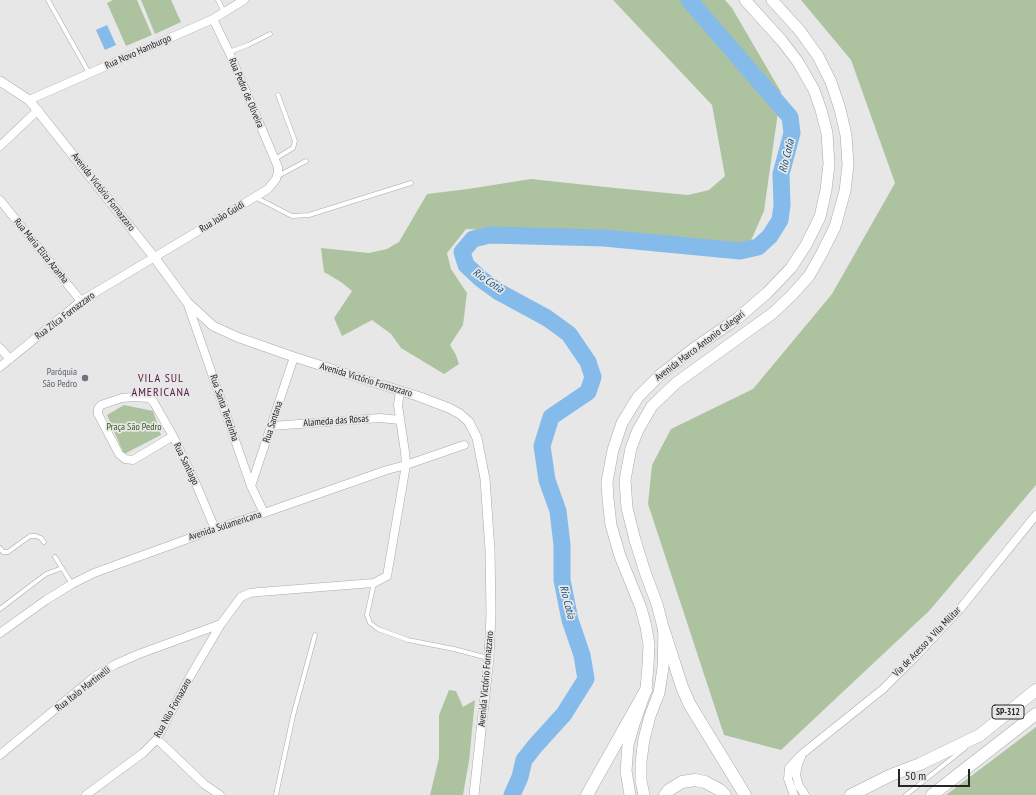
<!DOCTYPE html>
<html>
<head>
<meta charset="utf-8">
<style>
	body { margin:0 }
	#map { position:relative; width:1036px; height:795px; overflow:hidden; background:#e7e7e8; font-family:"PT Sans Narrow",sans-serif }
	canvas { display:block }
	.scale { position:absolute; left:898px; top:769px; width:72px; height:18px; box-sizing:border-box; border:2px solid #262627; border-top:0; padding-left:5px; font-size:12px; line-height:14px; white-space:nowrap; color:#262627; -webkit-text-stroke:3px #e7e7e8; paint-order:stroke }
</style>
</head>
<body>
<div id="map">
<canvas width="1036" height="795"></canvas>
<div class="scale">50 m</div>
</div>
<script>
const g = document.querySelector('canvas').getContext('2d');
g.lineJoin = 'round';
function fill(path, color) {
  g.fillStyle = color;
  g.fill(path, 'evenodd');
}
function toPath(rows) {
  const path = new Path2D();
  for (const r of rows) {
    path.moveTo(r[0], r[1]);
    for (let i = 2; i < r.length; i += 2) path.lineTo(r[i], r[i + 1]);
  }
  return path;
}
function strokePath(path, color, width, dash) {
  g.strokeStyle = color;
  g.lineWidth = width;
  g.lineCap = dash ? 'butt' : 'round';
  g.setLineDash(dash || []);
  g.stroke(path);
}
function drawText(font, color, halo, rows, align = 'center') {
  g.font = font + ' "PT Sans Narrow",sans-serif';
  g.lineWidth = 3.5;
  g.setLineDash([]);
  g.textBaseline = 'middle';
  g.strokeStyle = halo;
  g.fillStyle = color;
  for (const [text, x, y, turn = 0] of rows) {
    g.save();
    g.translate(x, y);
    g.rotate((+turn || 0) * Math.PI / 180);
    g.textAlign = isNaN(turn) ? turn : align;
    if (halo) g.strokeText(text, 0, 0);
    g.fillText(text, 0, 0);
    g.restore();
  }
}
fill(toPath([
	[113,0,137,0,152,35,126,46,107,3],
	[141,0,171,0,181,22,155,34],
	[613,0,725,0,732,8,781,92,775,133,764,211,749,245,466,229,447,253,451,269,467,293,463,325,450,345,456,355,459,364,444,374,401,348,391,334,372,320,342,336,334,318,352,291,341,282,324,272,321,248,369,253,387,249,399,242,427,194,468,189,531,179,615,188,688,195,709,190,725,176,712,105],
	[801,0,1036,0,1036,485,929,611,781,750,724,735,648,504,652,465,671,429,753,389,832,294,895,183,851,60],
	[124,405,153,411,161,435,124,454,107,415],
	[449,690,456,691,463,707,475,700,469,761,463,795,430,795,439,758,439,715],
	[1036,727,1036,795,946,795]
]), '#adc39f');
fill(toPath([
	[107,25,116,45,105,50,96,30]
]), '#85bbea');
strokePath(toPath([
	[512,795,520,777,524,760,535,746,564,714,586,679,582,655,570,620,562,580,562,545,558,511,547,480,542,446,551,417,588,392,593,377,588,362,569,334,547,318,499,292,481,279,466,265,462,252,473,239,490,235,604,238,740,251,758,247,770,236,780,220,782,205,781,174,792,133,790,117,689,0]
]), '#85bbea', 17);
const service = toPath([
	[48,0,89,73],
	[218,0,224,12],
	[229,52,248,45,270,34],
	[275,159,293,148,295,141,278,95],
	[278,176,306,161],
	[255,197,292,216,309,215,411,183],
	[0,548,3,552,8,552,30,536,36,536,41,538,44,542],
	[55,557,72,584],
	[374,583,367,615,370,623,378,629,408,640,454,649,488,658],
	[0,609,46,574,62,568],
	[276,795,293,716,315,635],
	[906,795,965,748]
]);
const minor = toPath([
	[29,100,213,19,244,0],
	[0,146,38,110],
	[0,200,81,301],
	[187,302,251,486,264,513],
	[0,348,10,359],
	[0,367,81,301,240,206,268,189,276,179,278,172,278,167,229,52,213,19],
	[272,426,380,418,400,420],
	[173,436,133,460,125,459,119,454,98,414,98,409,101,405,122,398,133,397,149,398,153,401,173,436,196,484,215,529],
	[251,486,294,357],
	[0,633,46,600,72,584,94,573,215,529,264,513,387,470,406,465,464,445],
	[157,739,204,784,220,795],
	[0,755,94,677,116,664,139,654,221,624],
	[801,757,798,764,796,775,799,786,805,795],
	[86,795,143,753,157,739,188,680,221,624,241,597,250,593,259,592,374,583,387,576,406,465,405,452,398,405,400,391],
	[794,795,792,790,788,779,789,768,802,754,883,689,915,657,960,609,1036,515]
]);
const tertiary = toPath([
	[0,81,29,100,154,257,187,302,213,326,237,337,294,357,420,397,449,408,460,414,469,422,477,438,485,479,490,550,491,614,489,658,474,795]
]);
const secondary = toPath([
	[630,795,626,771,628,745,634,724,646,690,648,665,649,645,646,627,641,608,620,556,611,525,608,499,607,482,613,450,622,423,638,397,660,375,693,349,738,318,767,293,791,268,806,245,820,217,826,190,829,164,827,133,821,110,814,90,798,62,782,41,745,0],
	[644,795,641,781,641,762,644,739,650,716,659,693,663,668,664,631,657,604,645,572,635,540,627,508,625,480,631,448,638,430,652,406,676,383,773,313,792,295,809,276,822,253,835,227,845,191,848,165,846,135,840,109,831,82,818,56,800,31,772,0]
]);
const primary = toPath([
	[664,631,682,687,690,705,745,795],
	[587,795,646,690],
	[665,795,669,790,682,782,695,780,705,782,720,790,725,795],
	[851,795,891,775,920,764,980,735,1036,690],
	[932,795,1036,714]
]);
strokePath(service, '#aaaaac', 5);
strokePath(minor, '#aaaaac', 9);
strokePath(tertiary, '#aaaaac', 10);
strokePath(secondary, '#aaaaac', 12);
strokePath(primary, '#aaaaac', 13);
strokePath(service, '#fff', 4);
strokePath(minor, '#fff', 8);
strokePath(tertiary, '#fff', 9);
strokePath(secondary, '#fff', 11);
strokePath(primary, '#fff', 12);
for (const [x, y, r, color] of [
	[85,378,4,"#6b7280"]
]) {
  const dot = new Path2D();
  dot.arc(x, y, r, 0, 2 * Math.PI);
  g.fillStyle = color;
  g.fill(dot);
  strokePath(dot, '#e7e7e8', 1.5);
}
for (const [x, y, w] of [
	[1008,712,32]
]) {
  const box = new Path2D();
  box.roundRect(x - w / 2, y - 7, w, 14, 3);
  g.fillStyle = '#e7e7e8';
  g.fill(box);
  strokePath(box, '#262627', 1);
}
drawText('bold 9px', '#262627', null, [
	["SP-312",1008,712]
]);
drawText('10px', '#262627', '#e7e7e8', [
	["Rua Novo Hamburgo",138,52,-24],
	["Rua Pedro de Oliveira",246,93,67],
	["Avenida Victório Fornazzaro",103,192,52],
	["Rua João Guidi",222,217,-31],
	["Rua Maria Eliza Azanha",41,251,51],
	["Rua Zilca Fornazzaro",65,316,-37],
	["Avenida Marco Antonio Calegari",700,346,-37],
	["Avenida Victório Fornazzaro",366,380,17],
	["Rua Santa Terezinha",224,408,71],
	["Alameda das Rosas",336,421,-4],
	["Rua Santana",273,422,-72],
	["Rua Santiago",186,464,64],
	["Avenida Sulamericana",225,526,-18],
	["Via de Acesso à Vila Militar",927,642,-46],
	["Avenida Victório Fornazzaro",486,679,-85],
	["Rua Italo Martinelli",83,689,-38],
	["Rua Nilo Fornazaro",173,708,-61]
]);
drawText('10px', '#5b616d', '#e7e7e8', [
	["Paróquia",77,372],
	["São Pedro",77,384]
], 'right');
drawText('10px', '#355519', '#e7e7e8', [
	["Praça São Pedro",134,427]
]);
drawText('italic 11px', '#0c4a77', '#e7e7e8', [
	["Rio Cotia",787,156,-76],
	["Rio Cotia",488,281,34],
	["Rio Cotia",567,602,76]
]);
g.letterSpacing = '1px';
drawText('12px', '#561a3e', '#e7e7e8', [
	["VILA SUL",161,379],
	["AMERICANA",161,393]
]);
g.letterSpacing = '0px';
</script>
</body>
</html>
